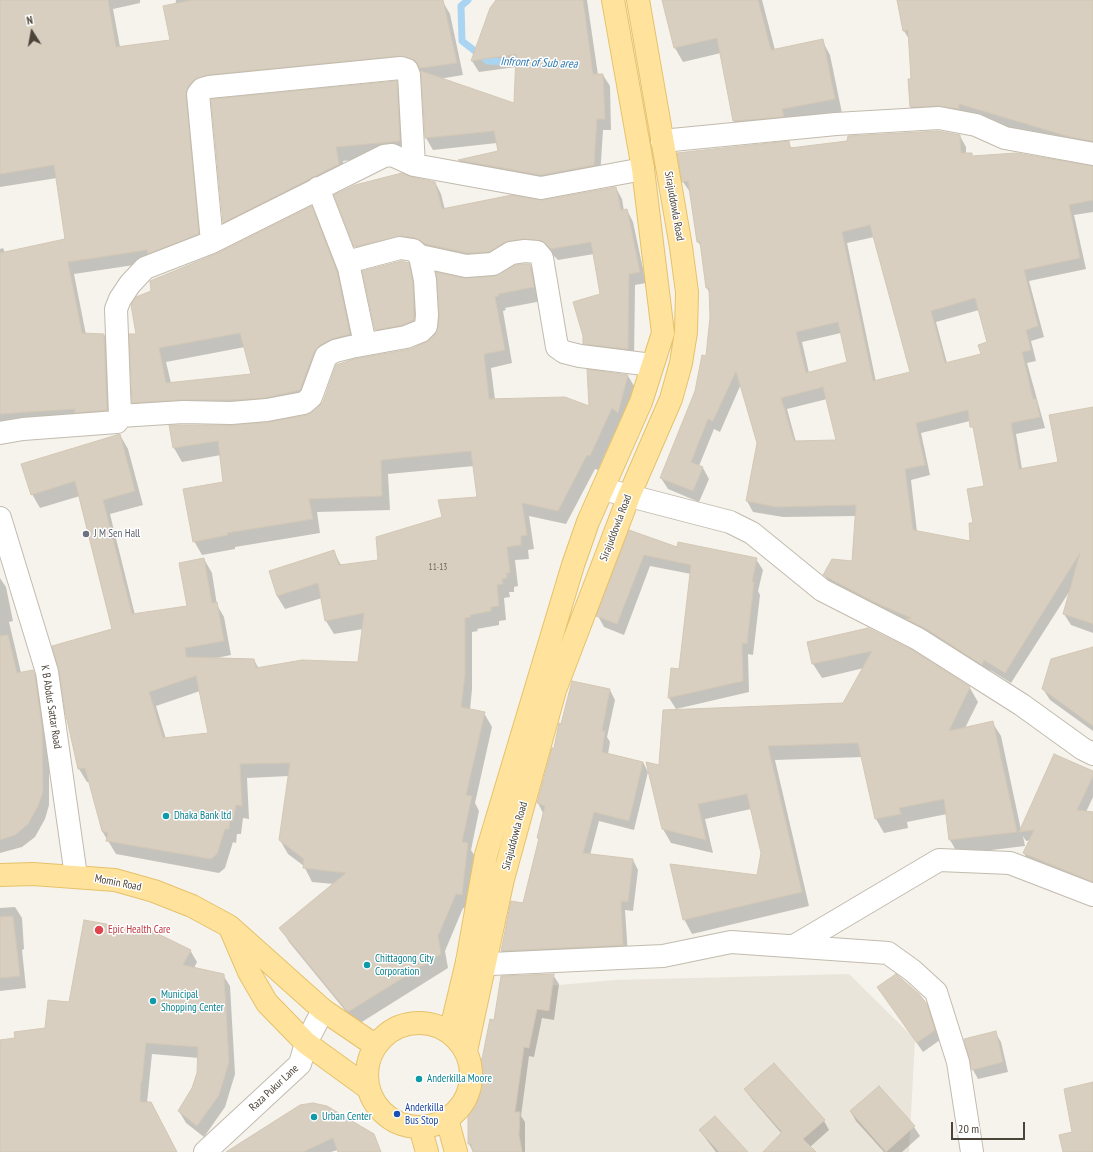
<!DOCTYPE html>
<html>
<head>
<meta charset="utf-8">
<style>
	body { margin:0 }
	#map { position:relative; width:1093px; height:1152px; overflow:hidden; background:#f6f3ec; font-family:"PT Sans Narrow",sans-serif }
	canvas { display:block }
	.north { position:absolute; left:12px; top:12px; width:40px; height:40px; -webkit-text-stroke:3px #fff; paint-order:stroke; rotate:349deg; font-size:11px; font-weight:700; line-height:16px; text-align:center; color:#4b4439 }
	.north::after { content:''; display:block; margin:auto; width:14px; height:18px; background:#4b4439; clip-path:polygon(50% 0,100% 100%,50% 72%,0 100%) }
	.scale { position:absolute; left:951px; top:1122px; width:74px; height:18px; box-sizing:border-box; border:2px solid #4b4439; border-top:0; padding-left:5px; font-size:12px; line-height:14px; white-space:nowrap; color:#4b4439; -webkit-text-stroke:3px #fff; paint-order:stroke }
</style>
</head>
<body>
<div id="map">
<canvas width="1093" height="1152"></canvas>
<div class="north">N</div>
<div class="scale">20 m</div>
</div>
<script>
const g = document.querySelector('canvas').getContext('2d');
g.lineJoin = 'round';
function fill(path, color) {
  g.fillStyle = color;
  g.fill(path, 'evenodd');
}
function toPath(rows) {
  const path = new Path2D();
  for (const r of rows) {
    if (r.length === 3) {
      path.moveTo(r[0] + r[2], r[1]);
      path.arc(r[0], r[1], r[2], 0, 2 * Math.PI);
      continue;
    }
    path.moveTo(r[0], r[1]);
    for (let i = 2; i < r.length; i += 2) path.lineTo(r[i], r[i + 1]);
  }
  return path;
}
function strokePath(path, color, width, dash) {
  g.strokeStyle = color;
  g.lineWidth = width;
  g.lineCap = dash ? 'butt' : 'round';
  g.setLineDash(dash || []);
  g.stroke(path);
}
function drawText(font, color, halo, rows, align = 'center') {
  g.font = font + ' "PT Sans Narrow",sans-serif';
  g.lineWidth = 3;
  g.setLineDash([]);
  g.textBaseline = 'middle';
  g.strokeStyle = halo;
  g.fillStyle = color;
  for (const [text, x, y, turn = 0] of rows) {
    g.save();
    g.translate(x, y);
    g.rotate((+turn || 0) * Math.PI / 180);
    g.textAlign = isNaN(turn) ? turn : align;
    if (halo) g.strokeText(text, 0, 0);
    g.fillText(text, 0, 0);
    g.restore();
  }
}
fill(toPath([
	[849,974,915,1039,909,1152,501,1152,503,990,615,980]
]), '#eae5da');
fill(toPath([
	[0,0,140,0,140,3,113,9,120,47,171,40,176,0,393,0,443,2,450,14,463,75,439,79,515,104,516,67,479,72,472,61,498,0,587,0,598,75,603,75,610,86,611,130,603,130,600,177,548,187,466,172,459,161,499,151,497,143,433,150,426,138,422,72,407,68,205,89,205,246,154,262,74,274,86,335,104,335,111,348,114,422,0,436,0,249,3,248,5,253,66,240,57,178,0,187],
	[673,0,762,0,775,50,822,40,830,55,842,113,742,135,734,121,721,53,683,62,675,48,664,2],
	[901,0,1093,0,1093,151,1077,148,965,114,917,118,911,107,912,79,909,39,904,31],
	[396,82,404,95,407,154,343,161,346,178,231,236,224,222],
	[960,136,966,147,966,154,971,154,973,157,1093,167,1093,212,1074,215,1086,269,1029,281,1044,337,1031,341,1036,361,1027,363,1045,428,1016,434,1022,469,1059,463,1093,408,1093,633,1071,625,1064,614,1071,589,1011,683,990,670,988,675,831,586,824,575,853,562,856,516,783,517,753,512,747,501,758,443,741,384,720,432,714,429,699,466,703,468,709,479,699,502,668,489,661,478,696,392,707,357,711,317,710,294,707,288,702,248,698,242,690,192,683,182,788,142,792,149],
	[874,237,911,373,876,382,847,243],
	[979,310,988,343,982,355,947,363,936,322],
	[841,333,848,363,809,373,802,342],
	[827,399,838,441,796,442,787,409],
	[970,421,976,435,985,487,975,524,972,543,917,532,911,480,930,475,921,433],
	[411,178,435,182,441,194,445,210,543,201,616,188,622,199,624,211,627,210,633,222,646,283,635,285,634,360,591,355,584,344,602,294,594,254,558,260,550,252,496,263,433,256,362,258,355,247],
	[311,207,319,221,344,286,357,348,327,359,306,405,141,416,133,402,138,335,152,291,151,281,218,254],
	[245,347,253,375,171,383,166,362],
	[407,263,415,277,422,335,384,344,376,330],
	[530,265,538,279,542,301,505,308,506,310,503,311,512,363,491,368,495,400,591,408,628,376,636,389,626,426,620,421,598,470,595,469,566,524,529,516,534,549,528,550,529,559,515,560,518,586,514,587,514,592,509,592,510,597,504,598,506,620,499,621,499,625,477,629,478,631,472,632,472,689,470,710,484,713,492,727,475,803,479,811,471,850,476,858,469,909,463,908,445,951,448,968,357,1025,289,942,281,928,334,884,312,882,304,866,288,854,280,840,289,776,247,778,249,819,243,818,241,834,237,834,236,843,233,842,225,868,219,873,116,854,102,831,90,782,87,782,79,769,113,630,80,496,40,508,32,494,120,435,128,449,143,505,110,514,135,615,188,607,204,559,212,573,217,605,224,617,231,655,216,658,254,660,259,669,359,663,363,629,334,634,326,621,322,598,285,609,277,596,334,552,341,565,379,560,443,518,479,498,474,466,388,474,390,510,317,512,320,533,235,547,235,549,202,555,194,541,224,483,221,455,182,462,174,448,232,426,268,423,307,416,409,350,430,341,439,327,463,279,494,277],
	[200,691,209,734,166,739,156,706],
	[630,531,678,549,756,559,763,570,758,591,760,595,753,655,748,654,749,692,676,709,669,698,680,670,691,574,650,566,624,635,604,627,598,616],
	[0,578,6,587,13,621,9,622,21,673,33,671,40,683,49,741,49,805,45,819,35,837,22,847,0,853],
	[808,643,911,651,970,688,978,702,965,728,992,722,1001,736,1021,830,1093,772,1093,797,1086,812,1093,813,1093,889,1029,863,1024,853,1030,840,1026,841,1023,836,1025,846,958,854,950,840,947,814,907,822,908,828,884,833,876,819,863,757,775,760,809,906,692,934,684,919,757,876,762,853,751,809,705,819,713,853,671,843,663,829,660,767,844,704,864,668,822,678,813,664],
	[1093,648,1093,731,1050,700,1043,689],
	[610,690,615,700,607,737,610,742,608,754,643,762,648,772,634,830,599,821,590,855,633,860,638,870,633,911,625,910,628,955,507,960,502,951,524,904,539,841,538,837,543,813,538,803,562,725],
	[15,907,22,918,24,949,22,950,26,988,0,991,0,908],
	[190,950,197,962,194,968,223,975,230,986,235,1074,225,1107,204,1137,186,1123,179,1111,193,1088,198,1073,199,1058,152,1054,147,1103,151,1103,177,1152,0,1152,0,1041,16,1039,46,1029,69,1003],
	[553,975,559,984,554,1020,542,1018,534,1057,529,1056,521,1116,525,1122,525,1152,473,1152,469,1144,473,1112,482,1060,495,1021],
	[884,996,926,1005,932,1015,940,1040,923,1052],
	[995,1032,1001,1042,1008,1072,978,1079,973,1070],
	[745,1089,824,1121,829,1130,810,1147,815,1152,764,1152,782,1134,751,1098],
	[301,1106,370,1140,331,1152,231,1152],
	[851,1112,914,1127,920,1136,902,1152,884,1152,856,1121],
	[700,1131,746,1152,716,1152]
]), '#0003');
strokePath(toPath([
	[468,0,461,6,462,41,488,61,524,63]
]), '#a9d4f2', 7);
const building = toPath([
	[0,0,108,0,116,47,170,40,163,6,192,0,443,0,457,63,420,68,415,61,400,56,208,75,193,81,188,87,186,95,199,234,148,254,147,250,68,262,82,333,104,334,107,410,75,413,75,409,0,414,0,253,65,239,54,165,0,174,0,0],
	[496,0,583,0,593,74,603,74,605,119,597,119,594,165,541,175,458,160,498,151,494,131,425,138,421,71,514,103,516,54,471,61,490,8,496,0],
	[662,0,758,0,771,50,823,39,835,99,782,109,784,117,733,121,717,38,674,48,662,0],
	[897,0,1093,0,1093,141,1070,137,959,104,959,109,938,106,910,107,908,79,911,79,908,30,903,31,897,0],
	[397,81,400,141,336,147,339,164,223,223,211,99,397,81],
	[938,131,960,135,961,153,972,153,972,156,1016,153,1093,166,1093,200,1069,205,1080,258,1024,270,1038,326,1026,330,1031,350,1022,352,1033,399,1036,399,1040,417,1011,423,1019,469,1058,462,1049,415,1093,407,1093,624,1063,614,1080,553,1005,673,984,660,982,665,925,628,906,619,911,618,876,603,823,575,832,559,852,561,856,505,776,507,746,501,757,443,736,371,713,421,708,419,691,462,703,467,693,491,660,478,695,391,702,355,706,356,710,317,709,288,706,288,700,242,697,242,688,181,682,182,677,153,789,141,790,148,847,141,848,136,938,131],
	[870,225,910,372,873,381,842,232,870,225],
	[975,298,987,342,978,345,981,354,945,363,931,311,975,298],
	[838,322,847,362,806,373,796,332,838,322],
	[823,387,836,440,794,441,781,398,823,387],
	[968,410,970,427,973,427,984,486,967,489,973,523,969,523,970,541,913,530,905,469,925,465,916,423,968,410],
	[402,173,412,177,435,182,442,209,512,195,543,200,616,187,621,210,627,209,640,272,629,274,628,349,583,344,583,336,573,302,600,294,591,242,551,249,542,241,523,239,505,242,489,252,467,253,426,244,415,238,402,236,354,247,334,195,355,185,402,173],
	[312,206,337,272,350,334,332,339,320,345,314,352,300,390,265,398,231,400,182,400,132,403,129,334,136,334,131,305,136,297,151,291,150,281,218,253,312,206],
	[240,333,251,374,166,383,159,348,240,333],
	[401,261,409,263,413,282,414,320,403,325,375,330,362,271,401,261],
	[525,264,530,264,534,287,498,294,499,296,495,297,505,350,484,354,489,399,565,397,589,406,587,369,628,375,618,413,612,408,590,456,587,455,558,511,522,503,527,535,521,536,521,545,507,547,510,573,506,573,507,578,502,579,503,584,497,585,499,606,491,607,491,611,470,615,471,617,465,618,465,675,461,707,485,712,466,795,472,796,462,842,468,843,462,895,456,894,438,936,441,954,348,1012,279,928,346,873,303,868,304,859,279,840,290,763,240,764,242,806,236,805,233,821,230,820,229,829,225,829,217,854,211,859,106,841,108,833,102,831,85,768,78,769,65,711,59,670,52,646,112,629,75,481,31,495,21,464,120,434,135,491,103,500,132,614,187,606,179,563,204,558,212,603,217,602,224,641,185,648,186,657,254,659,256,668,302,660,358,662,364,613,325,621,318,583,277,596,269,571,334,550,339,565,378,560,376,537,442,517,438,500,477,497,471,451,381,460,382,496,309,499,313,519,227,533,228,535,193,542,183,489,223,482,218,441,173,448,169,425,232,425,268,422,307,415,312,412,323,402,336,365,354,359,411,349,426,342,435,335,438,327,439,316,436,272,464,278,494,276,515,265,525,264],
	[196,676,208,733,163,738,149,692,196,676],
	[629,530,677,547,678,542,757,558,752,582,754,582,747,644,742,643,743,681,668,698,671,668,679,669,691,565,644,555,617,624,596,616,629,530],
	[868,628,912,650,970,687,949,731,993,721,1017,832,949,840,944,799,899,808,901,814,875,819,858,743,768,746,802,892,683,920,670,864,757,875,761,853,747,794,698,804,706,840,662,829,646,762,659,765,663,710,843,703,872,651,812,664,807,642,868,628],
	[8,635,17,673,33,670,35,675,42,728,43,792,38,806,28,824,15,835,0,840,0,636,8,635],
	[1093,647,1093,726,1042,689,1051,659,1093,647],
	[572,681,610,689,602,731,605,731,602,752,643,762,629,821,594,812,583,853,633,859,628,902,621,901,623,945,501,951,511,901,523,903,539,838,537,838,545,806,537,803,552,748,554,748,559,723,561,724,572,681],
	[1054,754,1093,771,1093,776,1077,810,1093,812,1093,882,1023,853,1034,830,1019,832,1054,754],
	[13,916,20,976,0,978,0,917,13,916],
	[84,920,128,928,128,925,146,928,191,950,183,965,224,974,229,1062,219,1095,197,1126,178,1111,192,1088,197,1073,198,1047,146,1043,142,1082,141,1081,140,1102,151,1102,177,1152,0,1152,0,1040,15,1038,14,1032,45,1028,48,1000,69,1002,84,920],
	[554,974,549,1011,537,1009,529,1048,524,1047,515,1112,520,1112,519,1135,522,1152,473,1152,471,1144,468,1144,468,1111,472,1111,478,1059,482,1059,490,1019,494,1020,501,976,554,974],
	[896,974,919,994,927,1004,935,1030,917,1043,877,987,896,974],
	[996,1031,1003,1062,972,1070,964,1039,996,1031],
	[774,1063,825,1120,803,1139,816,1152,763,1152,782,1132,744,1089,774,1063],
	[1093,1082,1093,1152,1063,1152,1059,1135,1072,1132,1064,1089,1093,1082],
	[879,1086,915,1126,886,1152,850,1111,879,1086],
	[313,1103,327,1106,374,1134,381,1152,338,1152,333,1138,303,1152,226,1152,300,1105,313,1103],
	[715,1116,748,1152,719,1152,699,1130,715,1116]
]);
fill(building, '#d8cfc1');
strokePath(building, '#d3c7b4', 1);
const minor = toPath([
	[662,141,836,124,939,118,976,125,1005,138,1093,154],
	[318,188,349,268,365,344],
	[212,242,198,94,202,89,209,87,401,68,407,70,409,75,414,165],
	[347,262,400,248,413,250,420,256,466,266,493,264,511,253,525,251,537,252,542,258,557,347,564,352,580,356,652,365],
	[120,416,183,412,231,413,267,410,304,403,311,397,326,356,335,351,351,347,406,337,421,331,426,326,427,315,425,280,420,256],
	[0,433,23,429,117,422,120,416,116,309,120,299,130,284,145,268,212,242,384,156,392,155,414,165,541,188,643,169],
	[603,489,730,522,752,533,822,590,918,639,1022,705,1083,749,1093,754],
	[0,518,47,672,76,876],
	[794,946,939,860,1010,863,1093,895],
	[467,962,491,964,663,956,731,942,888,953,913,971,936,992,958,1062,972,1152],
	[205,1152,300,1064,306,1043,323,1010]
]);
const major = toPath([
	[0,875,33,874,115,880,154,891,192,906,229,926,323,1010,376,1046],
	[231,930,249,972,267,1003,306,1043,368,1088],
	[419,1075,52],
	[450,1033,467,962,486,855,573,565,588,522,641,402,663,333,643,169,613,0],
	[466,1051,503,879,555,690,629,496,671,399,681,363,686,332,687,292,681,247,638,0],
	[447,1119,456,1152],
	[420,1127,427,1152]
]);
strokePath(minor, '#c2bbae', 24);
strokePath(major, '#e6c16a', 24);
strokePath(minor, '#fff', 22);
strokePath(major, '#ffe39c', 22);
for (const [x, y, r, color] of [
	[86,534,4,"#6b7280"],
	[166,816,4,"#0f9aa8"],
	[99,930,5,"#e0444e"],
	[367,965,4,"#0f9aa8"],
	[153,1001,4,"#0f9aa8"],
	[419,1079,4,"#0f9aa8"],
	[397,1114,4,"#1a4fb4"],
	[314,1117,4,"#0f9aa8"]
]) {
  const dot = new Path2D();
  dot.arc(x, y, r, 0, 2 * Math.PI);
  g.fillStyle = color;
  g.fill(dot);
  strokePath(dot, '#fff', 1.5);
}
drawText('9px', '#6e675b', null, [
	["11-13",438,567]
]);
drawText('11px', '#4b4439', '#fff', [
	["Sirajuddowla Road",674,206,80],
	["Sirajuddowla Road",616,528,-69],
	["K B Abdus Sattar Road",51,707,81],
	["Sirajuddowla Road",515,836,-75],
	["Momin Road",118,883,11],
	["Raza Pukur Lane",274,1088,-43]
]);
drawText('11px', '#5b616d', '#fff', [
	["J M Sen Hall",94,534]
], 'left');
drawText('11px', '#0d838f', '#fff', [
	["Dhaka Bank ltd",174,816],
	["Chittagong City",375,959],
	["Corporation",375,972],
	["Municipal",161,995],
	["Shopping Center",161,1008],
	["Anderkilla Moore",427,1079],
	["Urban Center",322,1117]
], 'left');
drawText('11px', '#be3a42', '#fff', [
	["Epic Health Care",108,930]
], 'left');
drawText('11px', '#164399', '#fff', [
	["Anderkilla",405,1108],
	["Bus Stop",405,1121]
], 'left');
drawText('italic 12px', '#2e7ab2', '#fff', [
	["Infront of Sub area",539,63,2]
]);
</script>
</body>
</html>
